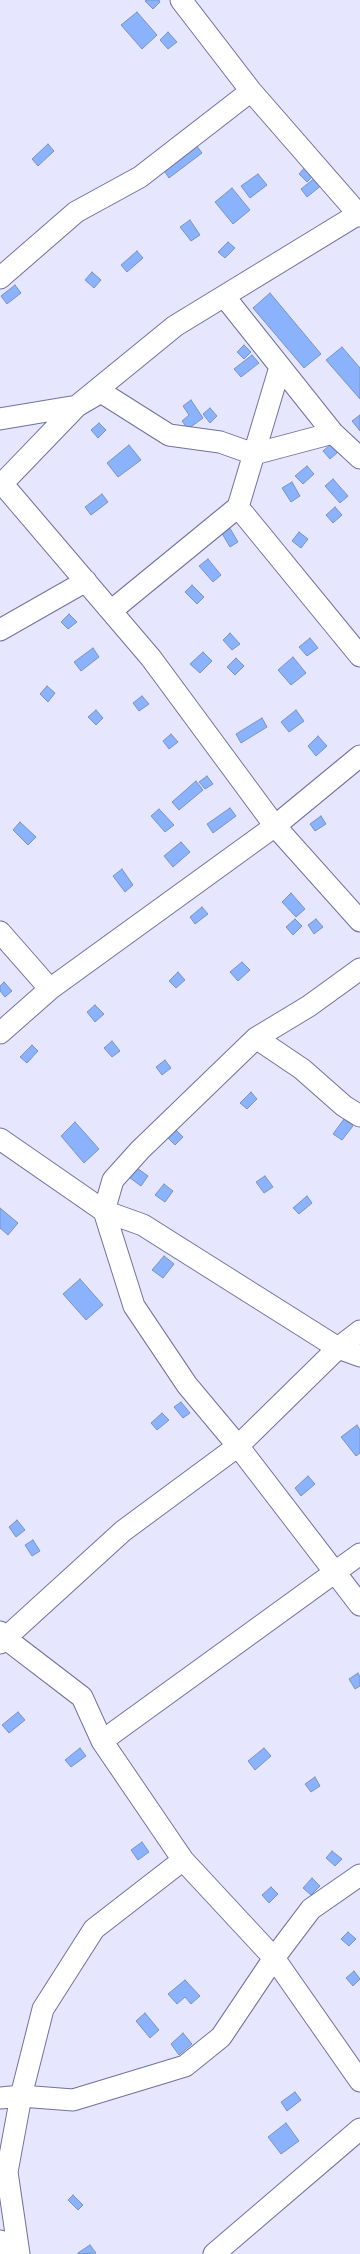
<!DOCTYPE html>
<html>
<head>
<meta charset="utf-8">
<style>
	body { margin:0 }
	canvas { display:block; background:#e6e7fe }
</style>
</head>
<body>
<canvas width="360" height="2254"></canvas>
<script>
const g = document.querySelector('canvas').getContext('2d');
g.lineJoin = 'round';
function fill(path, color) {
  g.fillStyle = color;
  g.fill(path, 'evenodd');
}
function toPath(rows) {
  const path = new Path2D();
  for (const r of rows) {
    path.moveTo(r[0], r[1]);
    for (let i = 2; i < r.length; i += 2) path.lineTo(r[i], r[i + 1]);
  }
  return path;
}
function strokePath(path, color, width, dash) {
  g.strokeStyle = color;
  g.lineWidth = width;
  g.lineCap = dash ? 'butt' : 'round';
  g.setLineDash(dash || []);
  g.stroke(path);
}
const building = toPath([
	[147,0,159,0,160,2,153,9,145,1,147,0],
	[137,12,157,35,142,49,121,25,137,12],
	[168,32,177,42,168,49,160,40,168,32],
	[48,144,54,151,38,166,32,159,48,144],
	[196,145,202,153,169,178,163,169,196,145],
	[306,166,314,175,307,182,299,174,306,166],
	[258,174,267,185,250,198,241,186,258,174],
	[316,177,323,184,307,197,301,189,316,177],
	[232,188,250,210,233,224,215,202,232,188],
	[190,220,200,235,191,241,180,227,190,220],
	[228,242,235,248,225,258,218,252,228,242],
	[137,251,143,258,127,272,121,265,137,251],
	[92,272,101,280,94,288,85,280,92,272],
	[15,285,21,293,7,304,1,296,15,285],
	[270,293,321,354,304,368,253,308,270,293],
	[244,345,251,352,244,359,237,352,244,345],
	[342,347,360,368,360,399,326,360,342,347],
	[252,355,259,363,241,377,234,369,252,355],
	[191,400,203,418,188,429,182,421,189,415,183,406,191,400],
	[210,408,217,416,210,423,203,414,210,408],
	[360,415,360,431,352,421,360,415],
	[99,423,106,430,98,438,91,430,99,423],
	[331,444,338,452,330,459,323,451,331,444],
	[129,445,141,460,118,477,107,463,129,445],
	[307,466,314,474,303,484,295,476,307,466],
	[333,479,348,496,340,503,325,486,333,479],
	[292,482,300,496,291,502,282,488,292,482],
	[102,494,108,502,91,515,85,507,102,494],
	[335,507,342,515,333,523,326,515,335,507],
	[228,525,238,542,230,547,220,530,228,525],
	[299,532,308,539,301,548,292,541,299,532],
	[208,559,221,575,213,582,199,566,208,559],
	[192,585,204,597,197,604,185,592,192,585],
	[69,614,77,622,68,629,61,622,69,614],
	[230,633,240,644,232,650,223,640,230,633],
	[310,638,318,648,307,656,299,647,310,638],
	[93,648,99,657,81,671,74,662,93,648],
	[203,652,212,661,200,673,190,664,203,652],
	[293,657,306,673,291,685,278,670,293,657],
	[236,658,244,666,235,675,227,667,236,658],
	[47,686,55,693,48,702,40,694,47,686],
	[142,696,149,704,139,711,133,703,142,696],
	[96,710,103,718,96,725,88,717,96,710],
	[296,710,304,721,289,732,281,722,296,710],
	[262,718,267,727,241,743,236,734,262,718],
	[171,734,178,742,169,749,163,741,171,734],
	[318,736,327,746,316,756,308,746,318,736],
	[207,776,213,784,205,789,199,782,207,776],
	[196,781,203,790,179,810,172,802,196,781],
	[230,808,236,816,213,833,207,824,230,808],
	[159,809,174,825,165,832,151,816,159,809],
	[321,816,326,824,315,831,310,824,321,816],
	[20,822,36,837,28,845,13,830,20,822],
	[181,842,190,852,173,867,164,856,181,842],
	[122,869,133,885,125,892,113,876,122,869],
	[291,893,305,909,296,917,282,902,291,893],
	[202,907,208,914,195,924,190,917,202,907],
	[295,919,302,926,293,935,286,927,295,919],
	[316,919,323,927,314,934,308,925,316,919],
	[242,962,250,970,238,981,230,972,242,962],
	[178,972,185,980,176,988,169,981,178,972],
	[4,982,12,991,5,997,0,991,0,986,4,982],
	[95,1005,104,1014,95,1022,87,1012,95,1005],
	[112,1041,120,1051,112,1057,104,1048,112,1041],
	[32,1045,38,1051,27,1063,20,1057,32,1045],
	[165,1060,171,1068,162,1075,156,1067,165,1060],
	[251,1092,257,1099,247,1109,240,1103,251,1092],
	[344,1119,353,1126,342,1140,333,1134,344,1119],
	[75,1122,99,1149,84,1163,61,1136,75,1122],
	[175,1129,183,1137,175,1145,167,1137,175,1129],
	[133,1165,148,1176,141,1186,126,1175,133,1165],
	[265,1176,273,1187,264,1193,256,1182,265,1176],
	[164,1184,173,1191,165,1202,155,1195,164,1184],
	[307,1196,312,1203,299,1214,293,1208,307,1196],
	[0,1208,18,1223,8,1235,0,1228,0,1208],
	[164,1256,174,1264,163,1278,152,1270,164,1256],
	[80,1279,103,1305,86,1320,63,1294,80,1279],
	[181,1402,190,1413,183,1418,174,1407,181,1402],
	[162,1413,169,1420,157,1430,151,1423,162,1413],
	[357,1425,360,1430,360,1453,356,1456,341,1437,357,1425],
	[308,1476,315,1484,301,1496,295,1488,308,1476],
	[17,1520,25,1530,16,1537,9,1527,17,1520],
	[33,1540,40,1551,32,1556,25,1545,33,1540],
	[358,1673,360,1677,360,1686,355,1689,349,1679,358,1673],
	[18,1712,25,1720,9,1733,2,1725,18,1712],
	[80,1748,86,1756,71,1767,65,1760,80,1748],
	[264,1748,271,1756,255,1770,248,1761,264,1748],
	[315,1777,320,1786,311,1792,305,1784,315,1777],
	[142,1842,149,1852,138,1860,131,1850,142,1842],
	[332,1851,342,1859,335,1866,326,1858,332,1851],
	[312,1878,320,1886,311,1895,303,1888,312,1878],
	[271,1887,278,1894,269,1903,262,1895,271,1887],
	[348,1932,356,1939,349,1946,341,1939,348,1932],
	[354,1971,360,1979,353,1986,346,1978,354,1971],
	[185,1980,200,1996,191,2004,185,1997,177,2004,168,1994,185,1980],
	[145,2013,159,2030,150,2038,136,2021,145,2013],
	[183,2033,192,2044,179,2055,171,2044,183,2033],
	[295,2092,301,2100,287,2111,281,2102,295,2092],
	[286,2123,299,2141,281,2154,268,2137,286,2123],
	[73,2195,83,2205,78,2210,68,2200,73,2195],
	[90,2245,96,2253,78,2254,78,2253,90,2245]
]);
fill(building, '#8ab2fd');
strokePath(building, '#7a93c2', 1);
const minor = toPath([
	[181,0,251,91,360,216],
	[0,278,76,212,140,177,251,91],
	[224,296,333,433],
	[0,419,77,406,101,392,169,435,220,442,254,454,333,433,360,458],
	[0,481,151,658,275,826,360,921],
	[0,486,77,406,175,326,360,213],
	[238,507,360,656],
	[111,611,238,507,280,367],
	[0,630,86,581],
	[0,932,50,989],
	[360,969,309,1006,256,1038,140,1150,113,1180,104,1211,134,1306,187,1385,238,1446,360,1605],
	[0,1033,50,989,275,826,360,756],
	[256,1038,302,1069,344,1106,360,1116],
	[0,1139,104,1211,143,1225,338,1348,360,1356],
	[0,1632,5,1638,82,1697,102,1741,183,1860,274,1958,360,2081],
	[0,1643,123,1531,238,1446,338,1348,360,1331],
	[102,1741,360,1554],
	[0,2098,21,2096,73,2100,185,2066,221,2037,274,1958,311,1909,360,1875],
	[0,2241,11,2254],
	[19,2254,7,2172,21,2096,43,2009,94,1929,183,1860],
	[214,2254,360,2129]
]);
strokePath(minor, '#6f71a2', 23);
strokePath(minor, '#fff', 21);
</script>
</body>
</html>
